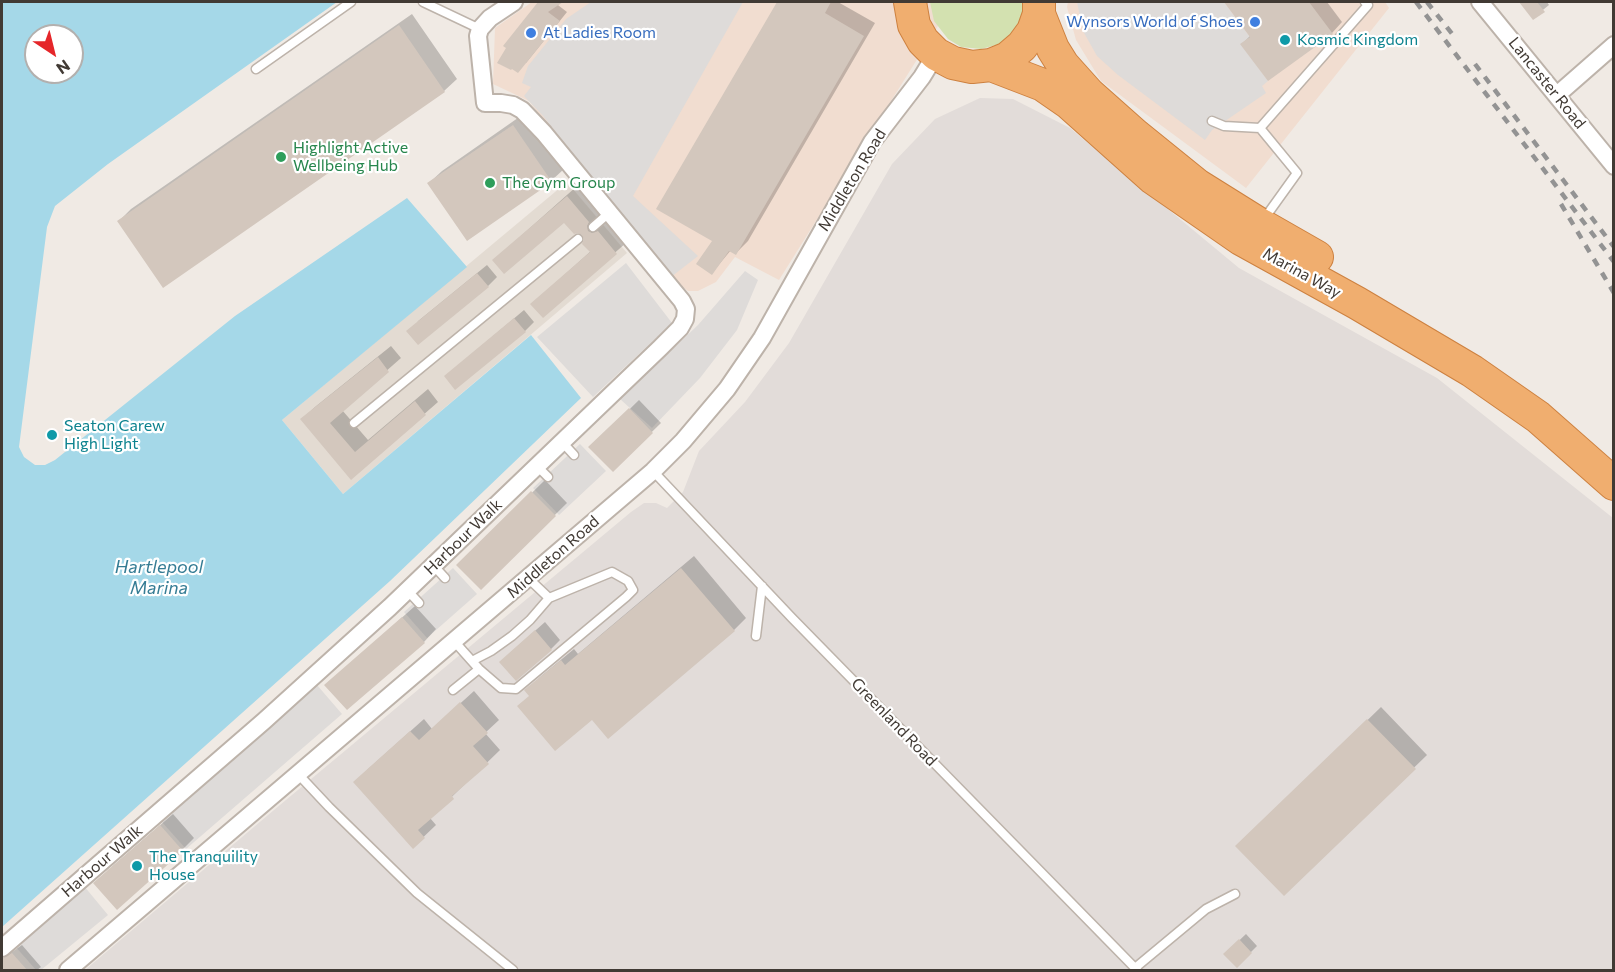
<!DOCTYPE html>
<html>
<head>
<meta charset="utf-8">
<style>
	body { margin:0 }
	#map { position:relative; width:1615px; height:972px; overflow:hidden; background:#f0eae4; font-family:Commissioner,sans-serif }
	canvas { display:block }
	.frame { position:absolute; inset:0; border:3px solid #413a34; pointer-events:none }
	.north { position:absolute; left:24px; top:24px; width:60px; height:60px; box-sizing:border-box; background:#fff; border:2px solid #b3b0ae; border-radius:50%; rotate:145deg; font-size:16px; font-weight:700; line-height:24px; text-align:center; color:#413a34 }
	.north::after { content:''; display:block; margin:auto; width:21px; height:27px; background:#e5262a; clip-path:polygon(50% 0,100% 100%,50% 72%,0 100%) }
</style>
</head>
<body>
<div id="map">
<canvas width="1615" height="972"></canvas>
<div class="frame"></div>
<div class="north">N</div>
</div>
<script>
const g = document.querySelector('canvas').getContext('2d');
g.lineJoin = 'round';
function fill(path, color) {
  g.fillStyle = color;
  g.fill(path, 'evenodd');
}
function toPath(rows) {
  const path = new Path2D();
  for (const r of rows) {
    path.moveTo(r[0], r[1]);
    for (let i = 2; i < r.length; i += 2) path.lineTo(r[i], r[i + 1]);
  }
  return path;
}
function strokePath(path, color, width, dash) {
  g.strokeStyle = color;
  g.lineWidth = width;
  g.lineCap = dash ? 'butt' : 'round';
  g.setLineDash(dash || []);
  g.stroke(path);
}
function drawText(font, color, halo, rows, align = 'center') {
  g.font = font + ' Commissioner,sans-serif';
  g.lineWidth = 4.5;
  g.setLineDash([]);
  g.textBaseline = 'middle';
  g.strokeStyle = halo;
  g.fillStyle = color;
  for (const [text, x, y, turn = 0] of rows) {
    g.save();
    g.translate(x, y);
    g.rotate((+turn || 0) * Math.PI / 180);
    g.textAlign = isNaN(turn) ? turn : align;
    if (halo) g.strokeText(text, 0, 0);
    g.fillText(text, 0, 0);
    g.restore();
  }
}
fill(toPath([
	[567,182,627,253,343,494,282,420]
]), '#e3dbd2');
fill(toPath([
	[532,2,953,2,779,280,735,257,716,282,698,291,688,291,675,281,590,181,529,101,493,84,495,28],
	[1068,2,1385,2,1389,8,1246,188,1101,81,1076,40,1067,7]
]), '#f1ddd0');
fill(toPath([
	[980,98,1013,99,1070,128,1239,268,1437,378,1613,518,1613,970,85,970,274,810,631,512,644,503,656,503,667,508,683,492,699,451,745,402,789,343,892,164,935,119]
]), '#e2dcd9');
fill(toPath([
	[930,2,1024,2,1023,15,1012,34,1000,44,981,49,961,47,948,39,934,21]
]), '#d3e1b0');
fill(toPath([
	[591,2,743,2,633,196,698,256,671,277,543,116,524,96,531,87,522,83,528,66,566,19],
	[1077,2,1224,2,1250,37,1241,44,1268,81,1262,86,1266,93,1212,130,1205,140,1118,75,1097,56,1083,31],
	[626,263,672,323,593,397,537,337],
	[745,271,758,280,737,330,700,378,652,428,620,399,698,325],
	[580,444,606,471,559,515,533,488],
	[453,568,477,594,427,638,404,612],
	[317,685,342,714,186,849,161,821],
	[84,886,108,915,41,970,36,970,14,945]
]), '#dedbd9');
fill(toPath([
	[2,2,337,2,108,164,55,206,47,227,19,447,24,457,35,465,45,465,55,460,235,316,407,198,467,267,282,420,343,494,531,335,581,398,390,581,2,927],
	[36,36,72,36,72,72,36,72]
]), '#a5d8e8');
fill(toPath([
	[541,2,554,2,567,12,526,63,507,47],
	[779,2,838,2,875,23,748,241,736,253,731,250,712,273,715,241,658,208],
	[1226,2,1327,2,1342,22,1332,33,1242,44,1251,35],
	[1520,2,1547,2,1549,5,1533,18],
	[412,14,457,79,444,91,119,221,131,209],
	[525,113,564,169,551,181,429,183,442,171],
	[586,178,635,235,543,316,532,304,591,251,584,233,564,220,494,260],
	[487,265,497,277,488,286,417,322],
	[524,310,534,322,525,331,446,376],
	[391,346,401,358,342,410,368,440,428,389,438,402,351,478,302,419,315,407],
	[639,400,661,423,613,470,591,447],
	[545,480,567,503,481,588,458,565],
	[694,556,746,618,734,630,592,718,530,695,539,678,574,649,578,654],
	[415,606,436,629,424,642,326,685],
	[545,622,560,640,551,649,510,653],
	[474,691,499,720,485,733,500,750,430,818,436,825,413,847,367,770,424,719,432,729],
	[1381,707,1427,755,1284,894,1238,846],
	[173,814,194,838,182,850,107,871],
	[1246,934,1257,946,1237,966,1225,954],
	[22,945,41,967,37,970,2,970,2,959]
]), '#0003');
fill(toPath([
	[538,2,563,2,548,12,560,21,518,73,512,69,511,70,497,63,506,48,503,46],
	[777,2,831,2,825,13,864,36,736,255,729,251,712,275,696,264,712,241,656,209],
	[1224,2,1309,2,1333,34,1268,81,1240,44,1250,37],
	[1519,2,1537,2,1545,12,1533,20],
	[399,25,445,92,163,288,117,221],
	[513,125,552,182,467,241,427,183],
	[567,196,589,222,587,226,588,231,592,233,598,231,617,254,543,318,530,304,590,252,582,244,584,239,582,235,578,233,574,234,564,223,504,274,492,260],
	[477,273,489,287,418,345,406,331],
	[514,318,526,332,455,390,444,376],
	[378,357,389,372,330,423,355,452,415,401,426,415,351,480,300,419],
	[629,408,653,433,613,472,588,447],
	[531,491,556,516,481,590,456,565],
	[681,568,735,631,608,739,592,720,555,751,517,706,529,696,524,690,561,660,565,665],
	[402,617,425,643,347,710,324,685],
	[535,630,552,650,516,681,499,662],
	[460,702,488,733,473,746,489,764,452,796,454,799,418,830,425,838,413,849,353,782,410,731,419,740],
	[1367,719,1416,769,1284,896,1235,846],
	[160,825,183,851,117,910,93,883],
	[1239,939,1252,953,1237,968,1223,954],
	[12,953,27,970,2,970,2,959]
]), '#d3c7bd');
const lane = toPath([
	[423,2,480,29],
	[256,69,351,2],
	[1212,121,1224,126,1260,128,1297,173,1264,219],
	[1260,128,1368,5,1365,2],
	[593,227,609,213],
	[354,423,578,239],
	[562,442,574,455],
	[537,466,548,477],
	[653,471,792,618,1137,970],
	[433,565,445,578],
	[407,590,419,603],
	[756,636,762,586],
	[454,641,479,669,501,688,516,689,626,597,633,590,628,581,612,572,549,598,528,578],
	[472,661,491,651,512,636,530,620,549,598],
	[453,690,479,669],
	[298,774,329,807,417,893,513,970],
	[1135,968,1206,909,1235,894]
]);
const street = toPath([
	[1480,2,1614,166],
	[1557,95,1614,45],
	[2,948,264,721,390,607,660,348,680,328,685,319,686,309,682,301,544,133,522,110,513,105,501,103,485,103,478,36,480,29,490,18,514,2],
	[68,970,653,471,683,441,727,389,762,338,872,142,922,77,936,54]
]);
const highway = toPath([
	[910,2,914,25,923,41,936,54,953,63,972,67,991,65,1008,58,1022,46,1033,31,1039,14,1039,3],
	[1039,14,1053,49,1063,65,1089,94,1134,134,1197,185,1261,225,1317,257],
	[991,65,1043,85,1069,103,1153,178,1241,239,1357,303,1472,371,1538,417,1614,484]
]);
strokePath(lane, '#bdb3aa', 11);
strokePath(street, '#bdb3aa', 20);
strokePath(highway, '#cd8140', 34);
strokePath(lane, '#fff', 8);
strokePath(street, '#fff', 16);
strokePath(highway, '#f0ae6f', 32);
strokePath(toPath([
	[1416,2,1614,262],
	[1427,2,1453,35],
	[1475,64,1614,247],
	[1561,204,1614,293]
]), '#939393', 4.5, [8, 8]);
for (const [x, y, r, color] of [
	[1255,22,6,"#3f7fe0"],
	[531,33,6,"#3f7fe0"],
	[1285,40,6,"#0f9aa8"],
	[281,157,6,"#2e9e5b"],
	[490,183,6,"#2e9e5b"],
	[52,435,6,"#0f9aa8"],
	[137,866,6,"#0f9aa8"]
]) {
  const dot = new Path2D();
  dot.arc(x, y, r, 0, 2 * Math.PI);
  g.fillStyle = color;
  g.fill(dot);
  strokePath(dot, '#fff', 2);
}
drawText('16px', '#366cbe', '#fff', [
	["Wynsors World of Shoes",1243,22],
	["At Ladies Room",543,33,"left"]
], 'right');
drawText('16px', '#0d838f', '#fff', [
	["Kosmic Kingdom",1297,40],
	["Seaton Carew",64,426],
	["High Light",64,444],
	["The Tranquility",149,857],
	["House",149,875]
], 'left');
drawText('16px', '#413a34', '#fff', [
	["Lancaster Road",1547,83,51],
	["Middleton Road",852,180,-59],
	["Marina Way",1302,273,29],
	["Harbour Walk",463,537,-44],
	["Middleton Road",553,557,-41],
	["Greenland Road",894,722,46],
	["Harbour Walk",102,861,-41]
]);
drawText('16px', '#27864d', '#fff', [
	["Highlight Active",293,148],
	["Wellbeing Hub",293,166],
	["The Gym Group",502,183]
], 'left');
drawText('italic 18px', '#357c94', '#fff', [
	["Hartlepool",159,567],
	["Marina",159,588]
]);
</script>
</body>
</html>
